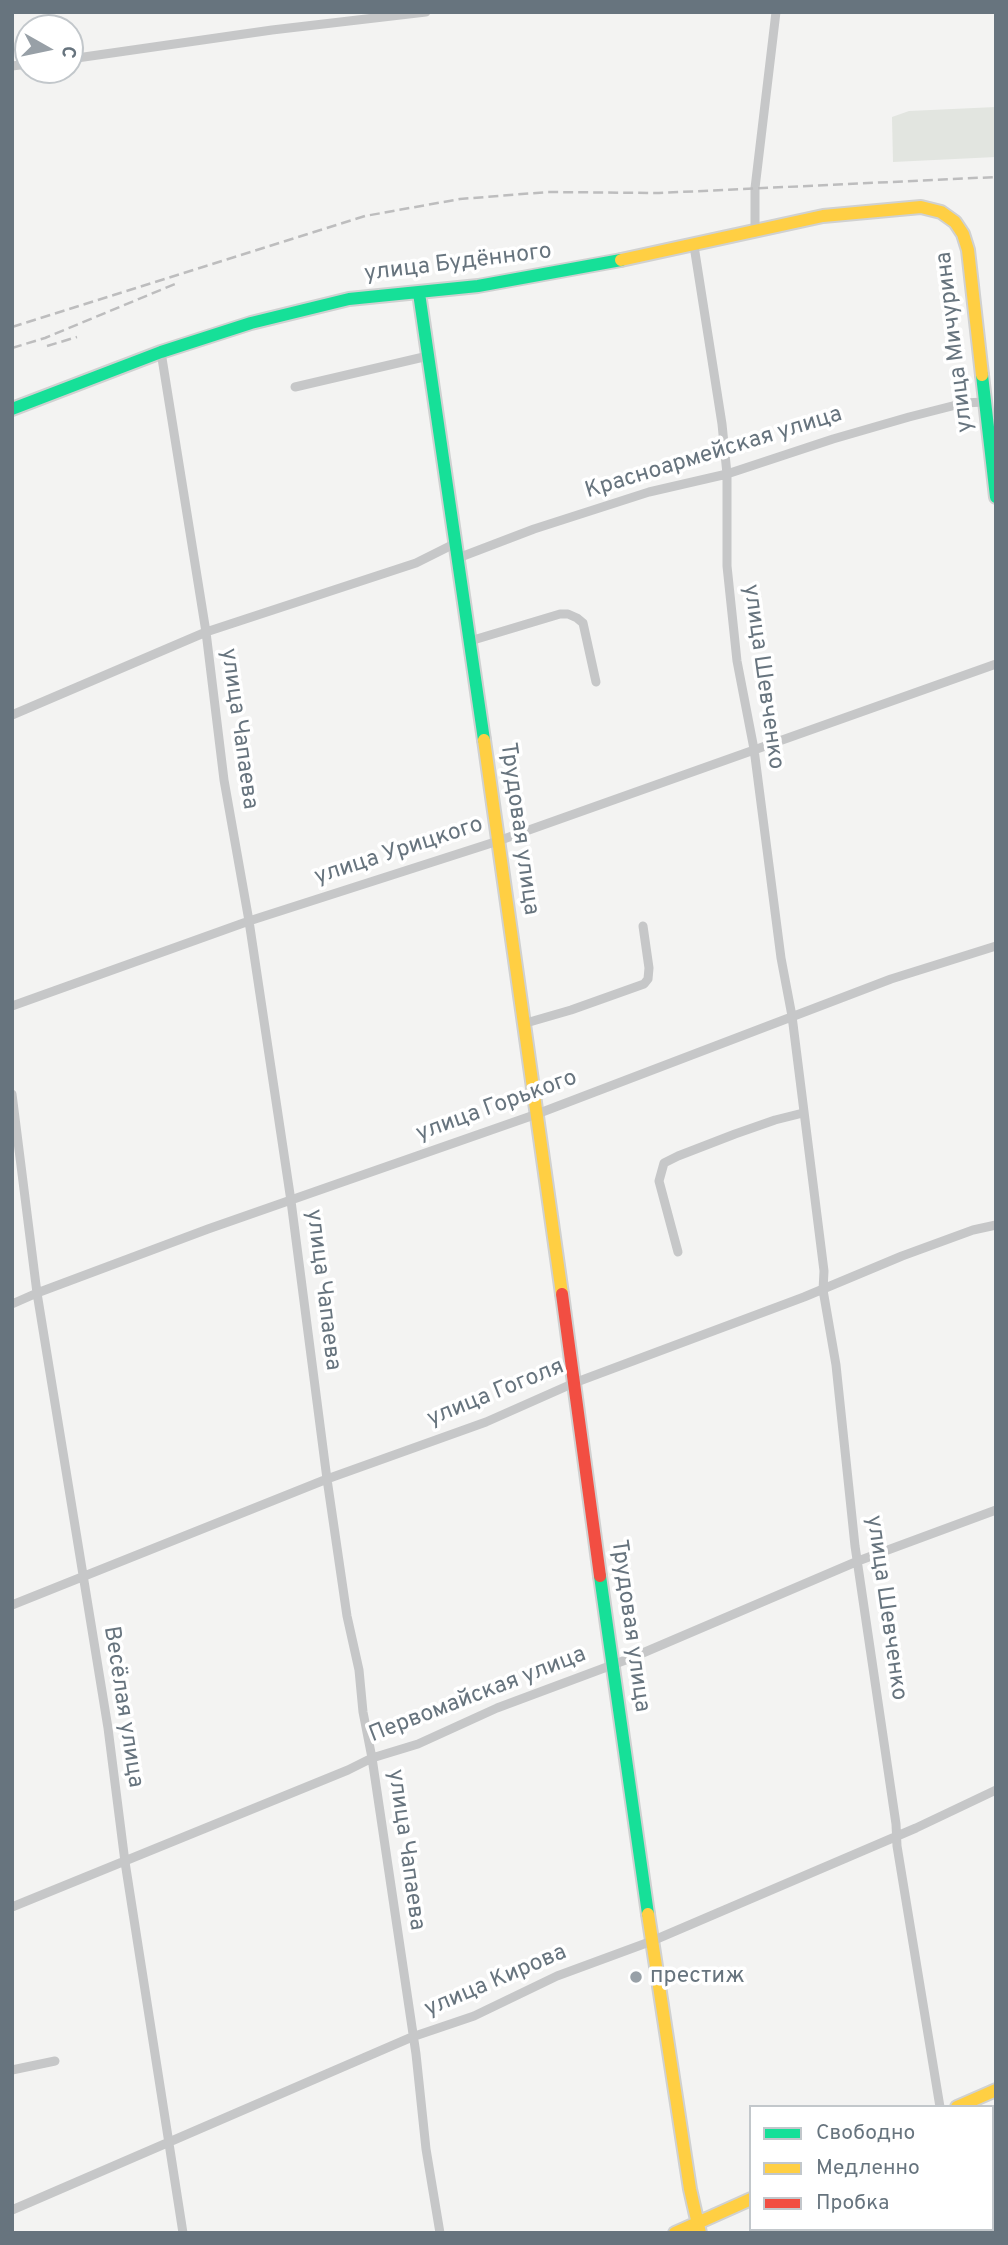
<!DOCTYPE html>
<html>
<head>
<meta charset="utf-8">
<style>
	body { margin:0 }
	#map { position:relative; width:1008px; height:2245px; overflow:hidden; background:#f3f3f2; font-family:Overpass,sans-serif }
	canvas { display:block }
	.frame { position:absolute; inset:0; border:14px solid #67747e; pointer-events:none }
	.legend { position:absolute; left:749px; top:2105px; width:245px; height:126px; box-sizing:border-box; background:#fff; border:2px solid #c2c7cb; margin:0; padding:9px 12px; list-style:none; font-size:21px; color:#67747e }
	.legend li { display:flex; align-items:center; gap:14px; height:35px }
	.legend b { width:35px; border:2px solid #c2c7cb }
	.north { position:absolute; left:14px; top:14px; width:70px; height:70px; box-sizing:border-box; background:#fff; border:2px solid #c2c7cb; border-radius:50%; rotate:99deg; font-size:19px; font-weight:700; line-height:28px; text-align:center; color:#67747e }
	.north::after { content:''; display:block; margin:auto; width:24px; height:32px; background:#98a0a7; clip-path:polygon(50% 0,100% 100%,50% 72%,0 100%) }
</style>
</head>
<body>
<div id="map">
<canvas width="1008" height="2245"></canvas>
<div class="frame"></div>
<ul class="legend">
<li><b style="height:9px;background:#16e098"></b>Свободно</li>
<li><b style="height:9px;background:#ffcf43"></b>Медленно</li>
<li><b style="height:9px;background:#f24e42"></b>Пробка</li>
</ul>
<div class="north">С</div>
</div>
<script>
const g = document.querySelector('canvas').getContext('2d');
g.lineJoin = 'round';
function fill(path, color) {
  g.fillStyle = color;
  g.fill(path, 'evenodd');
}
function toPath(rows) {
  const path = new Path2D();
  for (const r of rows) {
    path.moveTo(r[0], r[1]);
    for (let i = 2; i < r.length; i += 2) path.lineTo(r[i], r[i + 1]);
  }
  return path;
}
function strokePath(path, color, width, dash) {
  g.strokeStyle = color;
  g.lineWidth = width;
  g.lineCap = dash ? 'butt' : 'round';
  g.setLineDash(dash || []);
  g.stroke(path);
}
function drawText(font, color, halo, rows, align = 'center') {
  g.font = font + ' Overpass,sans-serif';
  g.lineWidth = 7;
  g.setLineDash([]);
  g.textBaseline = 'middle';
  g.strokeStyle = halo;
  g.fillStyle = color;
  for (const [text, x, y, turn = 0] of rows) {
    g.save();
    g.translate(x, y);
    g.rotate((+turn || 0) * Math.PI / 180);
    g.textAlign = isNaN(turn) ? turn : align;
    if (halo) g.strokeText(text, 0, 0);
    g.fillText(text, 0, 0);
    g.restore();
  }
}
fill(toPath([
	[996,107,996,157,893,162,892,117,909,111]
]), '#e2e5e0');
const fast = toPath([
	[419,293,484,740],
	[982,375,996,497],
	[12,409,161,352,251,323,349,299,478,286,621,260],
	[600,1576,648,1914]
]);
const slow = toPath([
	[621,260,823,216,921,207,941,212,955,222,963,234,968,250,982,375],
	[484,740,562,1294],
	[648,1914,690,2189,700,2233],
	[957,2107,996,2090],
	[675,2233,751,2199]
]);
const jam = toPath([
	[562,1294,600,1576]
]);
strokePath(fast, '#d0d1d1', 16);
strokePath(slow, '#d0d1d1', 16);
strokePath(jam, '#d0d1d1', 16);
strokePath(toPath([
	[70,59,272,30,426,12],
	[12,66,28,64],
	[755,232,755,188,776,12],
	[694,246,722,424,727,474,727,566,737,661,754,749,781,958,792,1016,824,1271,823,1290,836,1365,855,1546,896,1824,897,1846,940,2107],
	[161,352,206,632,224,780,249,921,291,1201,327,1479,347,1616,359,1670,363,1712,372,1758,416,2054,426,2149,440,2233],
	[295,387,428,356],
	[458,558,534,529,649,492,727,474,833,439,909,417,964,403,984,402],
	[470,641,560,614,568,614,577,618,583,623,596,682],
	[12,715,206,632,416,563,456,543],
	[12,1006,249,921,498,841,996,664],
	[526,1023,571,1010,644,984,648,979,649,968,643,926],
	[12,1094,37,1293,108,1728,125,1862,183,2233],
	[678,1252,659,1181,664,1163,678,1156,735,1134,775,1120,803,1113],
	[12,1304,37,1293,208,1229,537,1114,891,979,996,946],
	[12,1605,327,1479,486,1422,574,1383,804,1297,902,1256,973,1230,996,1225],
	[12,1907,348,1770,372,1758,418,1744,497,1708,631,1658,858,1561,996,1510],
	[12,2070,55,2061],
	[12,2210,412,2037,474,2016,557,1976,652,1941,916,1828,996,1790]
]), '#c6c7c8', 9);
strokePath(fast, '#16e098', 12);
strokePath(slow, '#ffcf43', 12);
strokePath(jam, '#f24e42', 12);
strokePath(toPath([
	[12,327,365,216,460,199,548,192,659,193,996,177],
	[47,346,77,337],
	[12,348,45,338,175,284]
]), '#bdbdbe', 2.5, [10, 5]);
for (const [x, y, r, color] of [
	[636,1977,7,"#98a0a7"]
]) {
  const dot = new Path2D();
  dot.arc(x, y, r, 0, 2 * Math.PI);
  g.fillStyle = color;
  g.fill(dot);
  strokePath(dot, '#fff', 2.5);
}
drawText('23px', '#67747e', '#fff', [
	["улица Будённого",458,264,-7],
	["улица Мичурина",956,342,-97],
	["Красноармейская улица",714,454,-17],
	["улица Шевченко",762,677,82],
	["улица Чапаева",238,729,82],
	["Трудовая улица",518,829,82],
	["улица Урицкого",399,852,-18],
	["улица Горького",497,1107,-20],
	["улица Чапаева",322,1290,83],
	["улица Гоголя",496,1394,-22],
	["улица Шевченко",885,1608,82],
	["Трудовая улица",629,1626,82],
	["Первомайская улица",478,1696,-21],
	["Весёлая улица",122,1707,81],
	["улица Чапаева",405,1850,82],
	["улица Кирова",496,1982,-23]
]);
drawText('23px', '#67747e', '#fff', [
	["престиж",650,1977]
], 'left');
</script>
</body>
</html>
